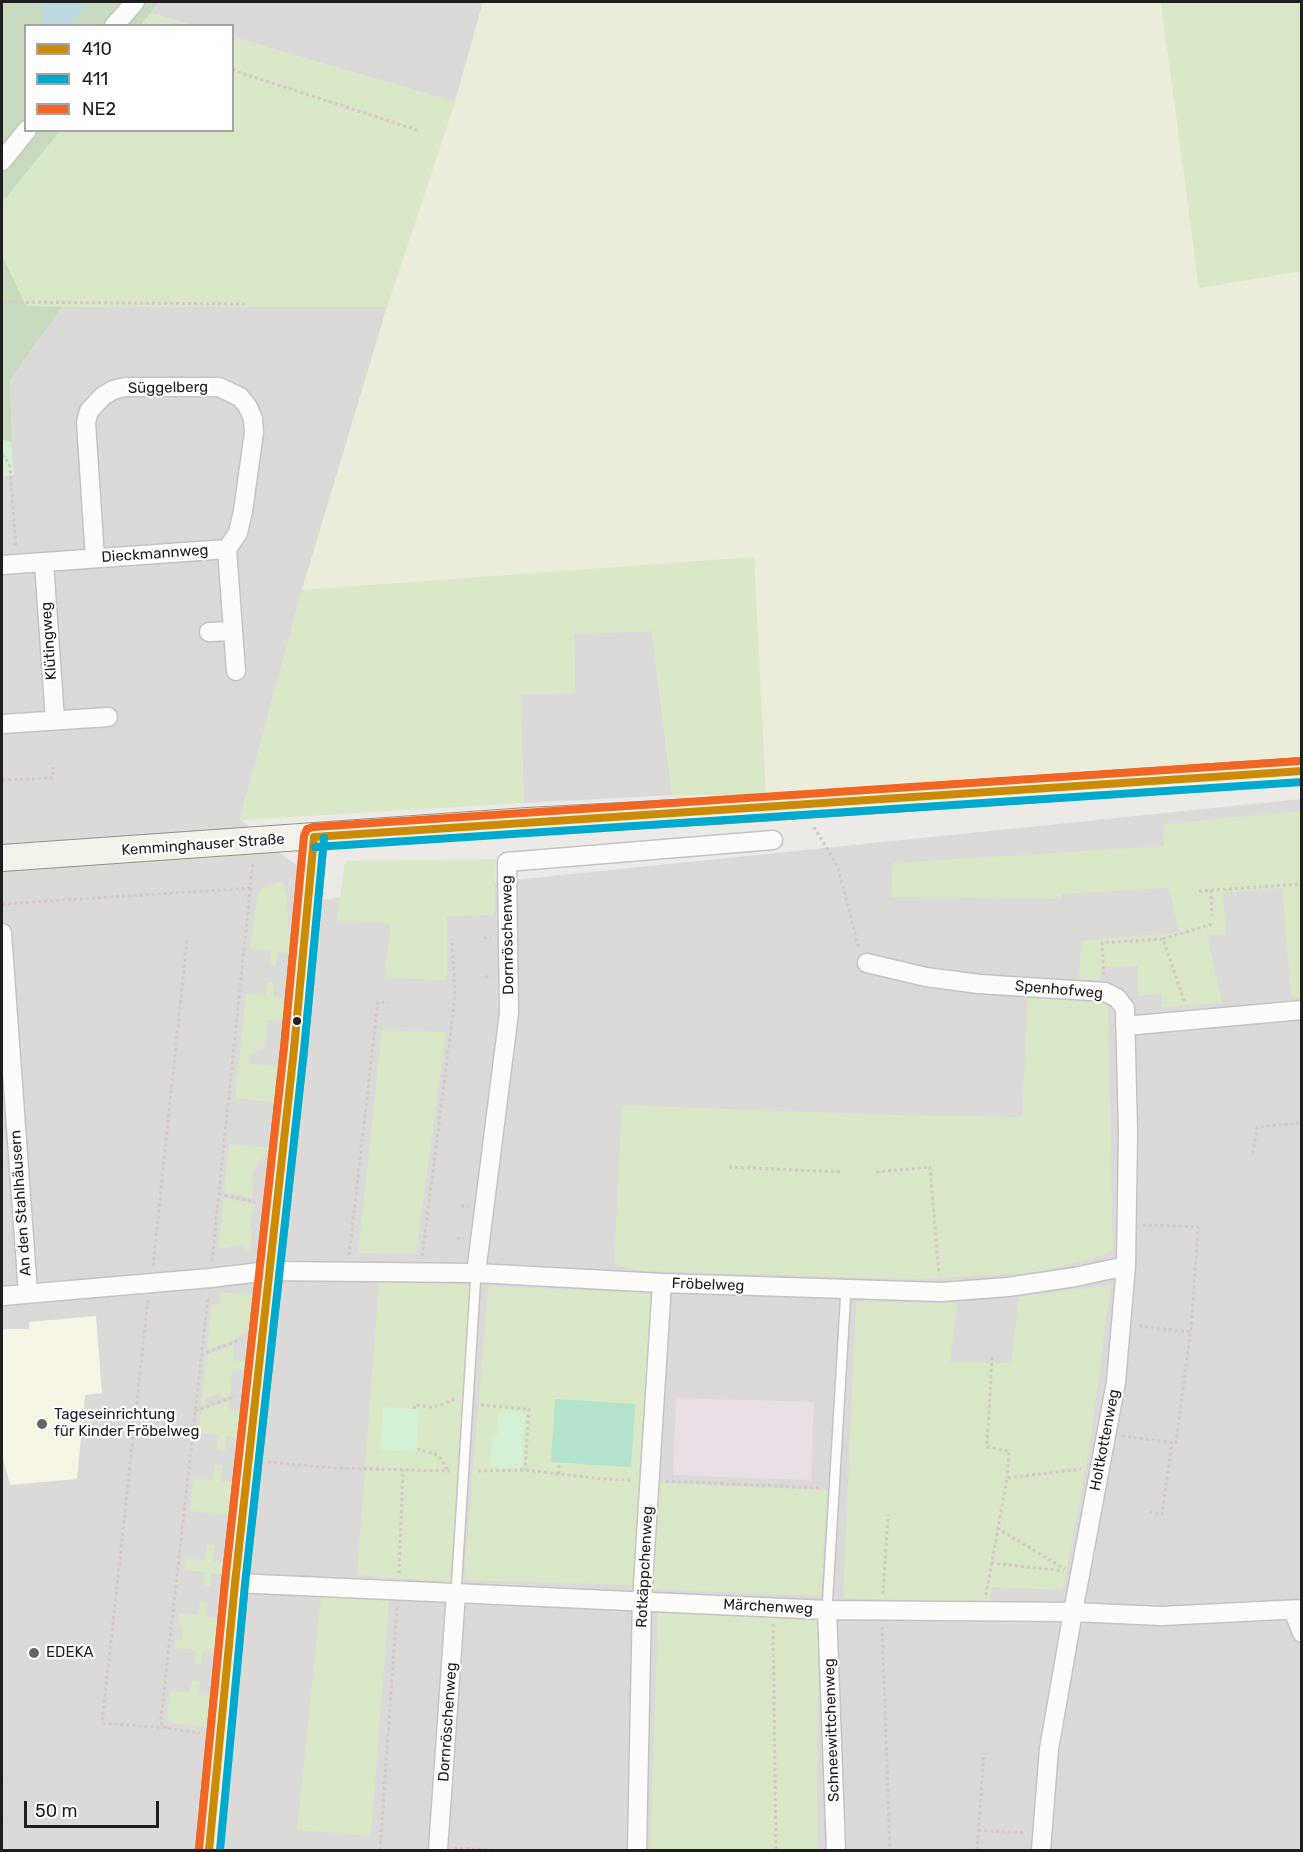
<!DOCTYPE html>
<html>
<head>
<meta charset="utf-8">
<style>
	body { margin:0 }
	#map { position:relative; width:1303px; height:1852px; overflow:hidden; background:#eceae7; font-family:Rubik,sans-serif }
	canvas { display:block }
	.frame { position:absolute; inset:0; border:3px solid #1e1e1e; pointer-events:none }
	.legend { position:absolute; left:24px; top:24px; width:210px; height:108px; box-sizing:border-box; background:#fff; border:2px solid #a5a5a5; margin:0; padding:8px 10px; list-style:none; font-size:18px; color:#1e1e1e }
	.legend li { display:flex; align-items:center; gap:12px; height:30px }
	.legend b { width:30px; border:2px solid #a5a5a5 }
	.scale { position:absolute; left:24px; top:1801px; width:135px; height:27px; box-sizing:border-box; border:3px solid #1e1e1e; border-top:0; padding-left:8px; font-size:18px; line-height:21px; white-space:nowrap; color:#1e1e1e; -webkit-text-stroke:4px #fff; paint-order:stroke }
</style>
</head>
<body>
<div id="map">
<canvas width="1303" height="1852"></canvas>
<div class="frame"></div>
<ul class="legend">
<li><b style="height:8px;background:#cc8b06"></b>410</li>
<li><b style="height:8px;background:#00a9ce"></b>411</li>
<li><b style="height:8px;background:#f26522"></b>NE2</li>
</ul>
<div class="scale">50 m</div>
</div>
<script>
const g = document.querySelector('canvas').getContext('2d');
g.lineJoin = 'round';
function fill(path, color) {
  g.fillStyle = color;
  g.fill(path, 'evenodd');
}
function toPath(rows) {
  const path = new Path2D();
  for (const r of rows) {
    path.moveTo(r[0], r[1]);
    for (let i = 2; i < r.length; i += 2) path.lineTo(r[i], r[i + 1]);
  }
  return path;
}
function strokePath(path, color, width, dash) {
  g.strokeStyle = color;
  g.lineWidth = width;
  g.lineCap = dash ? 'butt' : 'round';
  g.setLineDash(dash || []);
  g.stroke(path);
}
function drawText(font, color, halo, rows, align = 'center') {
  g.font = font + ' Rubik,sans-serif';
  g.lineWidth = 4.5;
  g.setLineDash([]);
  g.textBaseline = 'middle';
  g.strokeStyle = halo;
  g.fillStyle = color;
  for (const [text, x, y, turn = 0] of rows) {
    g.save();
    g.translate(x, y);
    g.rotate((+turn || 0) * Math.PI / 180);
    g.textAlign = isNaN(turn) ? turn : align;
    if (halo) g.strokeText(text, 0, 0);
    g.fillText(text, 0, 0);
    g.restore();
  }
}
fill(toPath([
	[159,2,483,2,455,102,233,37,232,26,192,25,150,13],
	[62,307,387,307,302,590,240,819,285,857,311,875,309,901,1301,799,1301,1850,2,1850,2,443,12,442,10,380],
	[652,631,672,795,524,803,520,694,575,693,574,634]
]), '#dbdad8');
fill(toPath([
	[676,1398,814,1402,811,1480,673,1475]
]), '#eadfe6');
fill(toPath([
	[96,1316,102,1393,85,1395,77,1479,10,1485,2,1454,2,1332,3,1329,29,1329,29,1322]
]), '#f6f4e2');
fill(toPath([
	[75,726,78,765,34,768,33,743,5,744,4,730],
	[1283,888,1286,930,1226,935,1223,893],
	[250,949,271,951,270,966,277,952,291,954,290,999,272,997,274,983,268,982,266,996,246,994],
	[384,978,447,980,446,1032,382,1030],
	[268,1019,287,1022,282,1062,277,1067,248,1064,249,1056,265,1047],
	[234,1098,278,1103,273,1148,229,1144],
	[73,1301,74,1314,2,1320,2,1306],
	[246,1341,251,1341,250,1362,233,1360,234,1345],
	[232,1369,249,1371,245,1412,228,1411],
	[282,1411,308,1413,303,1456,278,1454],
	[198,1433,219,1435,217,1449,226,1436,242,1438,237,1483,221,1481,222,1465,213,1480,193,1478],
	[190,1511,233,1516,228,1563,213,1561,214,1545,205,1560,185,1558],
	[184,1570,204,1572,203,1586,210,1586,211,1573,227,1575,223,1618,207,1617,208,1603,200,1602,199,1615,179,1613],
	[991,1587,1063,1590,1059,1602,1055,1603,989,1603],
	[175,1648,195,1650,201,1664,203,1651,218,1652,214,1696,199,1694,192,1680,190,1693,170,1691],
	[32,1758,100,1764,94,1817,83,1816,79,1850,2,1850,2,1833,8,1776],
	[297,1830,371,1836,370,1850,295,1850]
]), '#dadad8');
fill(toPath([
	[483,2,1161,2,1199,288,1301,271,1301,771,930,796,766,795,754,557,302,590,387,307,455,102]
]), '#ebecda');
fill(toPath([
	[1161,2,1301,2,1301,271,1199,288],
	[150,13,192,25,141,26],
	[233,37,455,102,387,307,26,307,2,255,2,203,60,131,232,130],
	[754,557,766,795,672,795,652,631,574,634,575,693,520,694,524,803,240,820,302,590],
	[1301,811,1301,996,1291,997,1282,888,1223,893,1226,935,1207,934,1222,1003,1162,1007,1161,994,1138,996,1138,966,1101,967,1100,980,1079,980,1081,941,1179,932,1169,888,1062,894,1061,899,891,897,893,863,1164,846,1163,824],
	[496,859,494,915,447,916,447,980,384,978,391,923,337,921,345,861],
	[282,881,286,892,291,954,278,952,276,966,270,966,271,951,250,949,257,896,259,891,264,887],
	[267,982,274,983,273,997,290,999,287,1022,268,1020,265,1047,249,1056,248,1063,277,1067,278,1061,282,1062,278,1103,235,1098,246,994,266,996],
	[1028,993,1091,997,1108,1004,1113,1250,1104,1255,1039,1272,918,1279,643,1271,614,1265,622,1105,894,1115,1022,1117],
	[382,1030,446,1032,416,1254,358,1253],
	[229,1144,273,1148,256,1164,253,1175,252,1198,224,1192],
	[224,1198,255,1204,254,1212,251,1213,250,1228,253,1229,248,1255,243,1244,218,1249],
	[379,1282,470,1285,450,1582,357,1575],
	[1111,1285,1088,1457,1063,1590,992,1587,989,1603,843,1598,856,1302,957,1303,950,1362,1011,1363,1019,1297],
	[488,1286,661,1294,633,1585,464,1580],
	[220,1292,254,1295,253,1331,242,1333,235,1340,207,1350,212,1304,219,1305],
	[234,1345,233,1360,250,1362,249,1371,232,1369,230,1396,223,1398,219,1394,206,1398,205,1405,201,1406,207,1355],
	[229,1401,229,1411,245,1412,242,1438,227,1436,225,1451,217,1450,219,1435,198,1433,201,1410],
	[215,1464,223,1465,221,1481,237,1483,233,1516,190,1511,193,1478,213,1480],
	[659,1483,827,1490,821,1596,651,1589],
	[207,1544,215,1545,213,1561,228,1563,227,1575,211,1573,210,1586,203,1586,204,1572,184,1570,185,1558,205,1560],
	[321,1597,389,1600,371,1836,297,1830],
	[200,1602,208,1603,207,1617,223,1618,218,1652,203,1651,201,1664,194,1664,195,1650,175,1648,175,1640,182,1639,183,1626,178,1624,179,1613,198,1615],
	[658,1612,819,1616,817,1850,650,1850],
	[192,1680,200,1681,199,1694,214,1696,211,1727,172,1723,169,1721,167,1716,170,1691,190,1693]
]), '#d9e8c7');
fill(toPath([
	[2,2,159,2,141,25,26,26,26,130,60,131,2,203],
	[2,255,26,306,62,307,10,380,12,442,2,443]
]), '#c8dabd');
fill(toPath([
	[2,439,11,442,14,475,2,476],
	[383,1407,419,1409,417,1452,380,1450],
	[498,1411,522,1412,525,1415,522,1468,490,1467,492,1437,497,1437]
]), '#d5f1d5');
fill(toPath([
	[555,1399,635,1404,631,1467,551,1462]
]), '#b3e2cd');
fill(toPath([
	[45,2,86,2,84,9,69,25,40,25,42,8]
]), '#bbd8df');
const lane = toPath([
	[456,1593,476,1273],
	[827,1610,846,1289]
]);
const street = toPath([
	[114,26,135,2],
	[2,161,27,130],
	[227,549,236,671],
	[95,558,86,422,89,411,103,396,113,390,125,387,219,387,240,397,248,407,253,419,254,432,243,511,238,533,227,549],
	[44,563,55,720],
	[2,565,227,549],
	[209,632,233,631],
	[2,724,108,717],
	[2,933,28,1293],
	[867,963,926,977,979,984,1105,992,1117,998,1125,1008,1128,1133,1126,1266,1116,1382,1073,1612,1049,1749,1041,1850],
	[1125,1026,1302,1010],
	[476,1273,509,1013,507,862,773,840],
	[2,1296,210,1278,269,1271,476,1273,662,1283,941,1292,1008,1287,1075,1277,1126,1266],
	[235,1583,827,1610,1073,1612,1161,1616,1302,1609],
	[827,1610,836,1850],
	[1293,1610,1302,1633],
	[438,1850,456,1593],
	[637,1850,642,1600,662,1283]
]);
const secondary = toPath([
	[2,858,528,821,715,811,1302,771],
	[209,1850,235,1583,294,1049,314,837]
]);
strokePath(lane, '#c5c4c3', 12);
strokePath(street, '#c5c4c3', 21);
strokePath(secondary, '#94957f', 28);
strokePath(toPath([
	[232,70,420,131],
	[2,302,248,304],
	[2,455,5,457,10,467,16,547],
	[2,780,53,778,53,767],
	[814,827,838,867,859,949],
	[1211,890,1212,916],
	[1199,891,1302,884],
	[2,904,251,888],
	[484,938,491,938],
	[1163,939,1212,924],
	[1104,975,1102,943,1163,939,1185,1003],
	[485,977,492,977],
	[1253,1153,1257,1127,1302,1123],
	[729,1167,842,1172],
	[876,1172,930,1167,939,1275],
	[219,1194,255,1202],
	[461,1206,469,1207],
	[457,1238,464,1239],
	[349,1255,378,1002,388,1003],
	[422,1256,453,1014,455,992,452,939],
	[212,1261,253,861],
	[153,1266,187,939],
	[148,1300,102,1723,167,1728,200,1733],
	[1139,1326,1190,1332],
	[201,1355,241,1339],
	[992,1357,987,1447,1009,1451,1007,1478],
	[481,1405,529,1409,525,1470],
	[414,1409,415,1405,430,1407,441,1405,456,1398],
	[195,1411,235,1396],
	[1122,1436,1176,1443,1192,1319,1198,1227,1143,1225],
	[417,1449,438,1455,448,1470],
	[268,1462,333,1468,450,1471],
	[478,1471,525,1470,603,1479,632,1480],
	[559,1474,559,1463],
	[666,1481,821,1488],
	[1149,1512,1162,1514,1172,1442],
	[997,1528,1065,1569],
	[991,1563,1064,1571],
	[399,1573,403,1470],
	[883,1594,888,1515],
	[986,1595,1007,1478,1081,1469],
	[773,1624,776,1850],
	[882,1627,890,1850],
	[167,1728,162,1726,161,1719,208,1297],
	[978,1830,1025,1833],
	[454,1848,494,1850],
	[380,1850,397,1607],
	[977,1850,984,1753]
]), '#d5c8c6', 3, [3, 3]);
strokePath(lane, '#fcfcfb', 9);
strokePath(street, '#fcfcfb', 18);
strokePath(secondary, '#f3f2ea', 26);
strokePath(toPath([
	[314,837,1302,771],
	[209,1850,235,1583,294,1049,314,837]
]), '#cc8b06', 8);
strokePath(toPath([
	[315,847,1302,782],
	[220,1850,245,1584,304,1050,324,838]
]), '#00a9ce', 8);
strokePath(toPath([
	[199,1849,225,1582,284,1048,304,836,307,829,313,827,1301,761]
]), '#f26522', 8);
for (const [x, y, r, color] of [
	[297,1021,5,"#1e1e1e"],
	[42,1424,6,"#666564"],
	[34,1653,6,"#666564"]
]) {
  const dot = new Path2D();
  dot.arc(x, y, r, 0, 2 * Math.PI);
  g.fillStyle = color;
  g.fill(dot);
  strokePath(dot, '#fff', 2);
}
drawText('15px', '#1e1e1e', '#fff', [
	["Süggelberg",168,388,-1],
	["Dieckmannweg",155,554,-4],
	["Klütingweg",49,641,-94],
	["Kemminghauser Straße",203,845,-4],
	["Dornröschenweg",508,935,-91],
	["Spenhofweg",1059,990,5],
	["An den Stahlhäusern",21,1203,-94],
	["Fröbelweg",708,1285,2],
	["Holtkottenweg",1105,1440,-79],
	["Rotkäppchenweg",645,1567,-87],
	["Märchenweg",768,1607,3],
	["Dornröschenweg",448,1722,-86],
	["Schneewittchenweg",832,1730,-92]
]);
drawText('15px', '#1e1e1e', '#fff', [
	["Tageseinrichtung",54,1415],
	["für Kinder Fröbelweg",54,1432],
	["EDEKA",46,1653]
], 'left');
</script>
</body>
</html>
